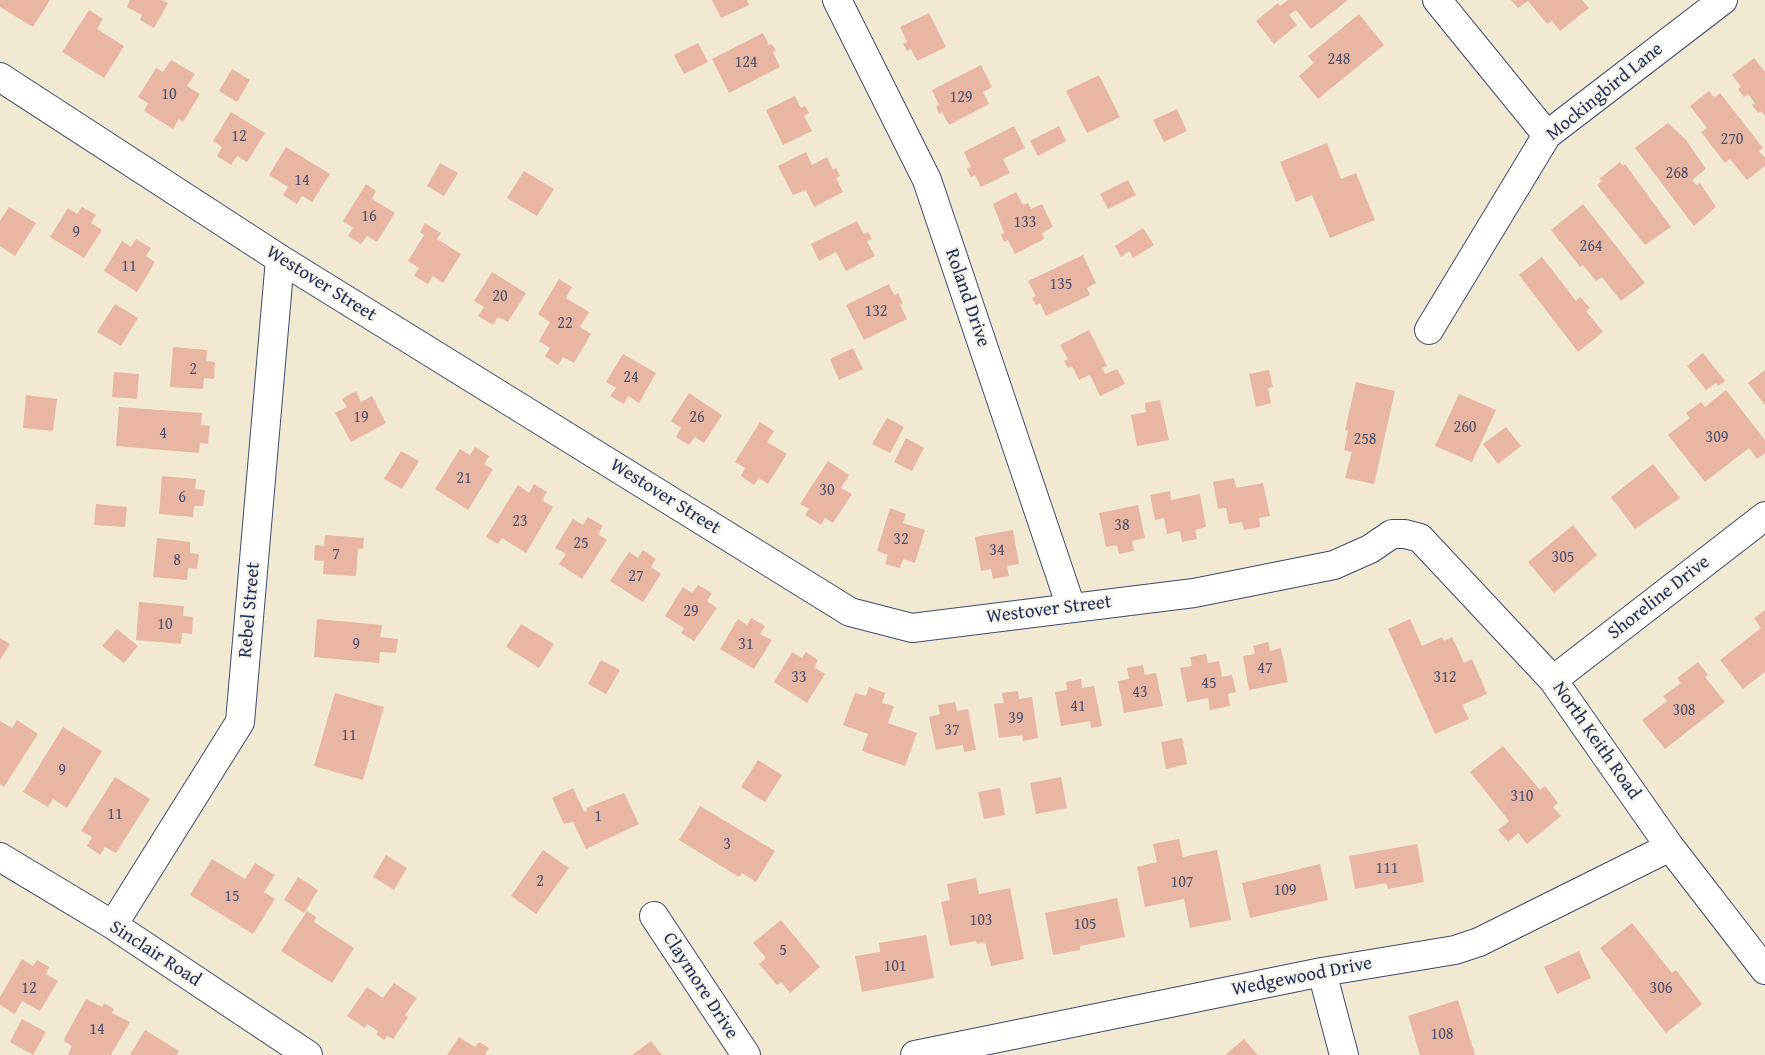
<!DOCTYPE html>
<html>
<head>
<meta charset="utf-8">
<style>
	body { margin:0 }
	canvas { display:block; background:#f2e9d2 }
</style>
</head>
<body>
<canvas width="1765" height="1055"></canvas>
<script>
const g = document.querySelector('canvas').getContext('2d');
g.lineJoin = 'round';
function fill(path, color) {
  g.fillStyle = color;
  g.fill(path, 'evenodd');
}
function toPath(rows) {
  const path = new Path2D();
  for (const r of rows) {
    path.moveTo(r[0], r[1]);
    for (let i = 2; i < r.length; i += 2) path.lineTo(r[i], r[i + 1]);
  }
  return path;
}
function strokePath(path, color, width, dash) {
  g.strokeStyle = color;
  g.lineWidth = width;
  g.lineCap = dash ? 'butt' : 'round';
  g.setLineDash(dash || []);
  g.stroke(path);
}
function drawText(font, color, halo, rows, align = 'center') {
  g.font = font + ' "Gentium Book Plus",serif';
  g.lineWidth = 4.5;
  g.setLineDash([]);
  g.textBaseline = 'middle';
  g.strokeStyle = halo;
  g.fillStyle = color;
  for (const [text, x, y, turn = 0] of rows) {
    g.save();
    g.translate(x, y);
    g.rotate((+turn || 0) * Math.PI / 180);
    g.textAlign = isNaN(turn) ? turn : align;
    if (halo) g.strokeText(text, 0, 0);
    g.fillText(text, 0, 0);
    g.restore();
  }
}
fill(toPath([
	[0,0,50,0,33,27,0,7],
	[130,0,162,0,168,3,154,28,140,20,142,15,127,7],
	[712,0,747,0,749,5,721,18],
	[1288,0,1348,0,1311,29,1296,10,1289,15,1297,25,1274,44,1256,21,1278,3,1280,6],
	[1511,0,1582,0,1589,8,1560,31,1552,21,1547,24,1528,1,1518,8],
	[89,10,103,19,97,29,124,46,104,78,62,52],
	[929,13,946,47,917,61,911,49,907,51,903,44,907,42,900,27],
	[1359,14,1384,45,1318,99,1299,76,1314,63,1308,56],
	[763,33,769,45,772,44,776,51,773,52,780,67,729,93,712,59],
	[698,43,708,62,684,74,674,55],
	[1754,58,1765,72,1765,116,1761,111,1758,113,1752,105,1755,103,1748,94,1744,97,1738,89,1741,87,1732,75],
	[171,60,195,74,187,86,200,94,183,122,179,119,173,129,144,111,148,103,138,97,156,68,163,72],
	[981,65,992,87,983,92,989,104,949,125,942,112,939,114,936,107,939,105,932,90],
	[232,69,250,80,237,102,219,91],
	[1099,75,1120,117,1087,133,1066,91],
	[1709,91,1714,98,1720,93,1763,148,1759,151,1765,158,1765,166,1747,180,1730,159,1725,163,1701,132,1707,128,1690,106],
	[795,96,801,108,805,106,809,113,804,116,812,131,783,145,766,110],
	[1177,109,1187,131,1164,142,1153,120],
	[231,112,265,133,247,162,237,156,231,165,217,156,222,147,213,141],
	[1668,123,1686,140,1706,169,1692,180,1697,185,1700,183,1716,207,1694,226,1635,148],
	[1014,126,1025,148,1003,159,1010,173,981,187,975,175,971,177,967,169,971,167,964,152],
	[1059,126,1066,141,1038,156,1030,141],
	[1327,143,1341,179,1356,173,1375,220,1330,238,1312,195,1296,202,1280,162],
	[286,147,330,174,312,202,302,196,297,204,283,195,288,187,269,175],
	[806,152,812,165,827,157,833,170,836,168,840,176,836,178,843,192,814,207,806,190,793,195,778,166],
	[1620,162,1623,166,1625,164,1671,227,1645,245,1597,185,1602,181,1599,179],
	[440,163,458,173,444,196,427,186],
	[524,171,554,189,537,216,507,198],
	[1128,180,1136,195,1108,209,1100,194],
	[366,184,376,191,372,199,395,213,377,242,367,236,361,244,348,236,353,228,343,221],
	[1016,192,1023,205,1028,203,1031,209,1042,204,1053,227,1042,233,1044,239,1015,254,1008,240,1004,242,1001,235,1004,233,993,204],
	[1583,204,1645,283,1621,301,1602,277,1596,281,1583,265,1580,267,1551,230],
	[9,207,36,223,15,256,0,246,0,221],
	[82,207,96,215,91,223,102,230,84,258,50,237,68,208,77,214],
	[857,221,864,234,868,232,872,239,867,241,875,256,846,271,836,252,819,261,811,244],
	[425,223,441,233,437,239,461,254,443,283,433,276,428,284,414,276,419,268,408,261,424,235,420,232],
	[1143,228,1154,245,1133,258,1129,251,1121,257,1115,246],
	[136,239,151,248,146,256,155,262,137,292,104,271,122,241,131,247],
	[1083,255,1096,283,1087,288,1090,295,1046,316,1040,303,1036,305,1032,298,1036,296,1028,281],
	[1542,257,1576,301,1580,297,1590,308,1586,311,1603,332,1578,352,1519,275],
	[492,272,526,293,508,322,498,317,493,325,478,316,484,307,474,301],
	[559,279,572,287,566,298,589,312,580,327,591,334,574,363,563,357,558,365,545,356,550,348,539,341,550,322,538,314],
	[889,284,894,295,898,293,903,303,900,305,907,319,864,340,846,305],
	[115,304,138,318,121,346,97,332],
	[1089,330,1107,366,1102,368,1105,374,1117,369,1125,384,1100,396,1090,375,1079,380,1072,366,1068,368,1064,361,1068,359,1060,345],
	[173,347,207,350,206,361,215,362,214,379,204,378,203,389,170,387],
	[853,348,863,369,839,380,830,359],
	[1703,353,1725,381,1718,386,1716,383,1706,390,1687,366],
	[623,354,656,373,639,403,628,396,624,404,610,396,616,388,606,382],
	[1269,370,1273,387,1268,388,1271,403,1256,407,1249,374],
	[1765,370,1765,405,1748,383],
	[114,372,139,374,137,399,112,397],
	[1356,382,1395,391,1374,484,1345,478,1352,452,1344,450,1348,431,1345,430],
	[1726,390,1765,440,1765,453,1757,459,1749,448,1705,482,1668,435,1690,418,1686,413,1701,402,1705,407],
	[356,391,361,402,372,396,386,423,351,442,335,413,347,407,342,399],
	[689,393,722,415,704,443,695,437,689,445,676,437,681,428,671,421],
	[1459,394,1496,410,1472,462,1435,446],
	[26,395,57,399,53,431,23,428],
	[1160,400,1169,440,1137,446,1131,415,1146,412,1145,403],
	[119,407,202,413,201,425,210,426,208,444,200,443,199,453,116,446],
	[887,418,904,427,890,453,872,444],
	[760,422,774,431,767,442,787,454,768,484,759,478,754,485,741,476,745,468,735,462],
	[1506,427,1521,446,1498,464,1483,444],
	[906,438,924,448,912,471,894,462],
	[475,447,489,456,484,464,493,469,468,510,435,489,460,449,470,455],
	[401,451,419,461,402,489,384,479],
	[828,461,849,475,841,488,852,494,833,523,825,518,821,525,805,515,809,509,800,504],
	[1653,464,1680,498,1635,529,1611,497],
	[162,476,196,479,195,489,205,490,203,506,194,506,193,517,159,514],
	[1234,478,1236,488,1263,483,1270,516,1259,518,1260,527,1244,530,1242,522,1229,524,1226,508,1218,509,1213,482],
	[534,484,547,492,542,500,553,507,526,553,502,538,498,544,486,537,518,485,529,493],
	[1170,491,1171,500,1200,494,1206,527,1195,530,1197,539,1182,542,1180,531,1167,534,1164,518,1155,520,1150,495],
	[96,504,127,507,125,527,94,525],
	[1138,505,1145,538,1132,541,1134,551,1119,554,1117,545,1106,547,1099,513],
	[890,508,906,514,903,523,925,530,915,563,903,559,900,568,885,564,888,555,877,551],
	[588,517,603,526,598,534,607,540,582,579,559,564,566,554,555,548,573,519,583,525],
	[1573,525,1597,555,1554,593,1528,562],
	[1013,530,1019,564,1007,566,1009,576,993,579,991,569,981,571,975,537],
	[325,535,364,538,363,549,358,549,356,576,323,574,324,561,314,560,315,545,324,546],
	[157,538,190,542,190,553,199,554,197,569,188,568,187,580,153,577],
	[643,550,656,559,651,567,661,574,643,602,610,581,629,552,638,558],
	[698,585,712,593,707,601,717,608,694,641,681,633,684,628,665,616,683,587,692,593],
	[139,602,184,606,183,616,193,617,192,634,182,633,181,644,136,640],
	[1765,610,1765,672,1743,689,1720,660,1761,628,1754,618],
	[751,618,765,626,760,634,772,640,754,669,720,649,738,619,747,625],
	[317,619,382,625,380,637,398,639,396,653,380,652,379,663,314,657],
	[1410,619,1422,646,1442,637,1444,641,1452,637,1464,663,1472,659,1487,694,1462,705,1469,719,1435,734,1388,629],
	[521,624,554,644,539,668,506,647],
	[117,629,138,646,124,663,102,646],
	[0,638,10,644,0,660],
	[1268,642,1270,651,1281,648,1288,682,1249,690,1243,656,1255,654,1253,646],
	[792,652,802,658,806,652,818,660,814,667,825,674,807,703,774,682],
	[1206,654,1208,663,1219,661,1222,677,1232,675,1236,692,1228,694,1230,706,1210,710,1208,698,1187,702,1180,668,1192,666,1190,657],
	[601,660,620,670,606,694,588,684],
	[1698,662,1708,675,1705,677,1725,702,1665,749,1642,720,1667,701,1663,696,1681,683,1677,678],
	[1143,665,1145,675,1156,673,1163,706,1124,713,1118,681,1129,679,1127,668],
	[1081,679,1082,688,1094,686,1102,726,1091,728,1090,721,1061,726,1055,692,1067,690,1066,682],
	[869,687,885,693,882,703,894,706,888,723,917,733,905,766,862,751,868,734,843,725,855,693,866,696],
	[1018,691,1019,699,1032,697,1038,738,1023,741,1022,735,999,738,994,704,1004,703,1002,693],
	[335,693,384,707,363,780,314,766],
	[955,702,957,711,968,709,976,750,964,752,963,745,936,750,929,717,940,714,938,705],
	[17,720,38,734,4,787,0,784,0,721,12,728],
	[63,727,102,751,67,808,53,799,48,807,23,792],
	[1182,738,1187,764,1166,769,1161,742],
	[1503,746,1540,790,1545,786,1558,803,1553,807,1561,816,1527,844,1518,833,1508,842,1498,830,1509,821,1470,772],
	[758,760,782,775,765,802,741,787],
	[115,777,150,799,116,853,105,847,100,855,87,846,92,837,81,831],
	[1061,777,1067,808,1036,814,1030,783],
	[573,788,584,812,587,811,586,808,624,793,639,824,586,849,573,822,564,824,552,798],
	[1000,788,1005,815,984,819,978,792],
	[700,806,775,851,756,882,742,873,739,877,679,840],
	[1179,839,1183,857,1217,850,1231,920,1190,928,1184,899,1145,907,1137,867,1157,862,1153,844],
	[1417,844,1424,882,1388,889,1386,883,1355,889,1349,856],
	[543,850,569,868,536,914,511,896],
	[386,855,407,868,394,890,373,877],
	[212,859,245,879,255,863,275,875,264,892,275,899,253,934,190,895],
	[1320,864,1328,900,1250,918,1242,883],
	[298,877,318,890,304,913,284,900],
	[976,878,979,894,1010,888,1024,959,991,966,985,942,977,944,976,941,950,946,941,902,950,900,947,884],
	[1117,898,1125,937,1080,946,1080,950,1053,955,1045,913],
	[307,911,316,917,314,922,354,948,332,983,281,951],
	[781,920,820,967,790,993,781,982,777,985,759,964,766,958,753,943],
	[1632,923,1672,973,1676,970,1702,1004,1666,1033,1600,948],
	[926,935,934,978,862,992,855,956,880,952,879,943],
	[1579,951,1591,978,1557,994,1544,967],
	[22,959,33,966,37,960,49,967,46,974,58,981,40,1011,22,1001,15,1014,0,1005,0,997],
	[394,983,417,998,405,1015,408,1017,393,1039,387,1036,384,1040,376,1034,378,1031,367,1024,365,1028,347,1016,367,987,383,998],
	[86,999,102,1007,104,1003,114,1009,112,1013,130,1022,111,1055,68,1055,72,1046,64,1041,65,1037],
	[1458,1000,1475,1055,1420,1055,1408,1016],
	[22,1019,46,1032,33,1055,10,1042],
	[145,1030,179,1051,177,1055,130,1055],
	[459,1037,475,1047,479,1042,489,1048,485,1054,487,1055,447,1055],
	[1244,1039,1258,1055,1225,1055],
	[651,1041,662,1055,632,1055]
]), '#e8b6a3');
const minor = toPath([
	[837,0,927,180,1071,607],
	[1437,0,1547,135],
	[0,77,280,259,850,612,912,628,1194,593,1334,565,1370,549,1392,534,1405,534,1420,538,1553,680,1670,847,1765,970],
	[1429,330,1547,135,1723,0],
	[1553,680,1765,516],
	[0,857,113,925,308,1055],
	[654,916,746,1055],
	[113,925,240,722,280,259],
	[1322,972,1344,1055],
	[915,1055,1322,972,1455,950,1479,942,1670,847]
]);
strokePath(minor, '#3b4b6f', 30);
strokePath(minor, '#fff', 28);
drawText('16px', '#4e516f', null, [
	["248",1339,60],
	["124",746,63],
	["10",169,95],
	["129",961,98],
	["12",239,137],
	["270",1732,140],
	["268",1677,174],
	["14",302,181],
	["16",369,217],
	["133",1025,223],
	["9",76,233],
	["264",1591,247],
	["11",129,267],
	["135",1061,285],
	["20",500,297],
	["132",876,312],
	["22",565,324],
	["2",193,370],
	["24",631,378],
	["19",361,418],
	["26",697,418],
	["260",1465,428],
	["4",163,434],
	["309",1717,438],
	["258",1365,440],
	["21",464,479],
	["30",827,491],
	["6",182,498],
	["23",520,522],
	["38",1122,526],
	["32",901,540],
	["25",581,544],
	["34",997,551],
	["7",336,555],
	["305",1563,558],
	["8",177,561],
	["27",636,577],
	["29",691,612],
	["10",165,625],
	["9",356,645],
	["31",746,645],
	["47",1265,669],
	["33",799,678],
	["312",1445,678],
	["45",1209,684],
	["43",1140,693],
	["41",1078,707],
	["308",1684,711],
	["39",1016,719],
	["37",952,731],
	["11",349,736],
	["9",62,771],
	["310",1522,797],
	["11",115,815],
	["1",598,817],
	["3",727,845],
	["111",1387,869],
	["2",540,882],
	["107",1182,883],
	["109",1285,891],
	["15",232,897],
	["103",981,921],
	["105",1085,925],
	["5",783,951],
	["101",895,967],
	["12",29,989],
	["306",1661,989],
	["14",97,1030],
	["108",1442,1035]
]);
drawText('19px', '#1b2f5e', '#f7f3e8', [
	["Mockingbird Lane",1605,92,-39],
	["Westover Street",321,284,32],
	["Roland Drive",967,298,71],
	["Westover Street",665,497,32],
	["Shoreline Drive",1659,598,-38],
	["Rebel Street",250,610,-85],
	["Westover Street",1049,610,-7],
	["North Keith Road",1596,741,55],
	["Sinclair Road",155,954,33],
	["Wedgewood Drive",1302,977,-11],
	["Claymore Drive",700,986,57]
]);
</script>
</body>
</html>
